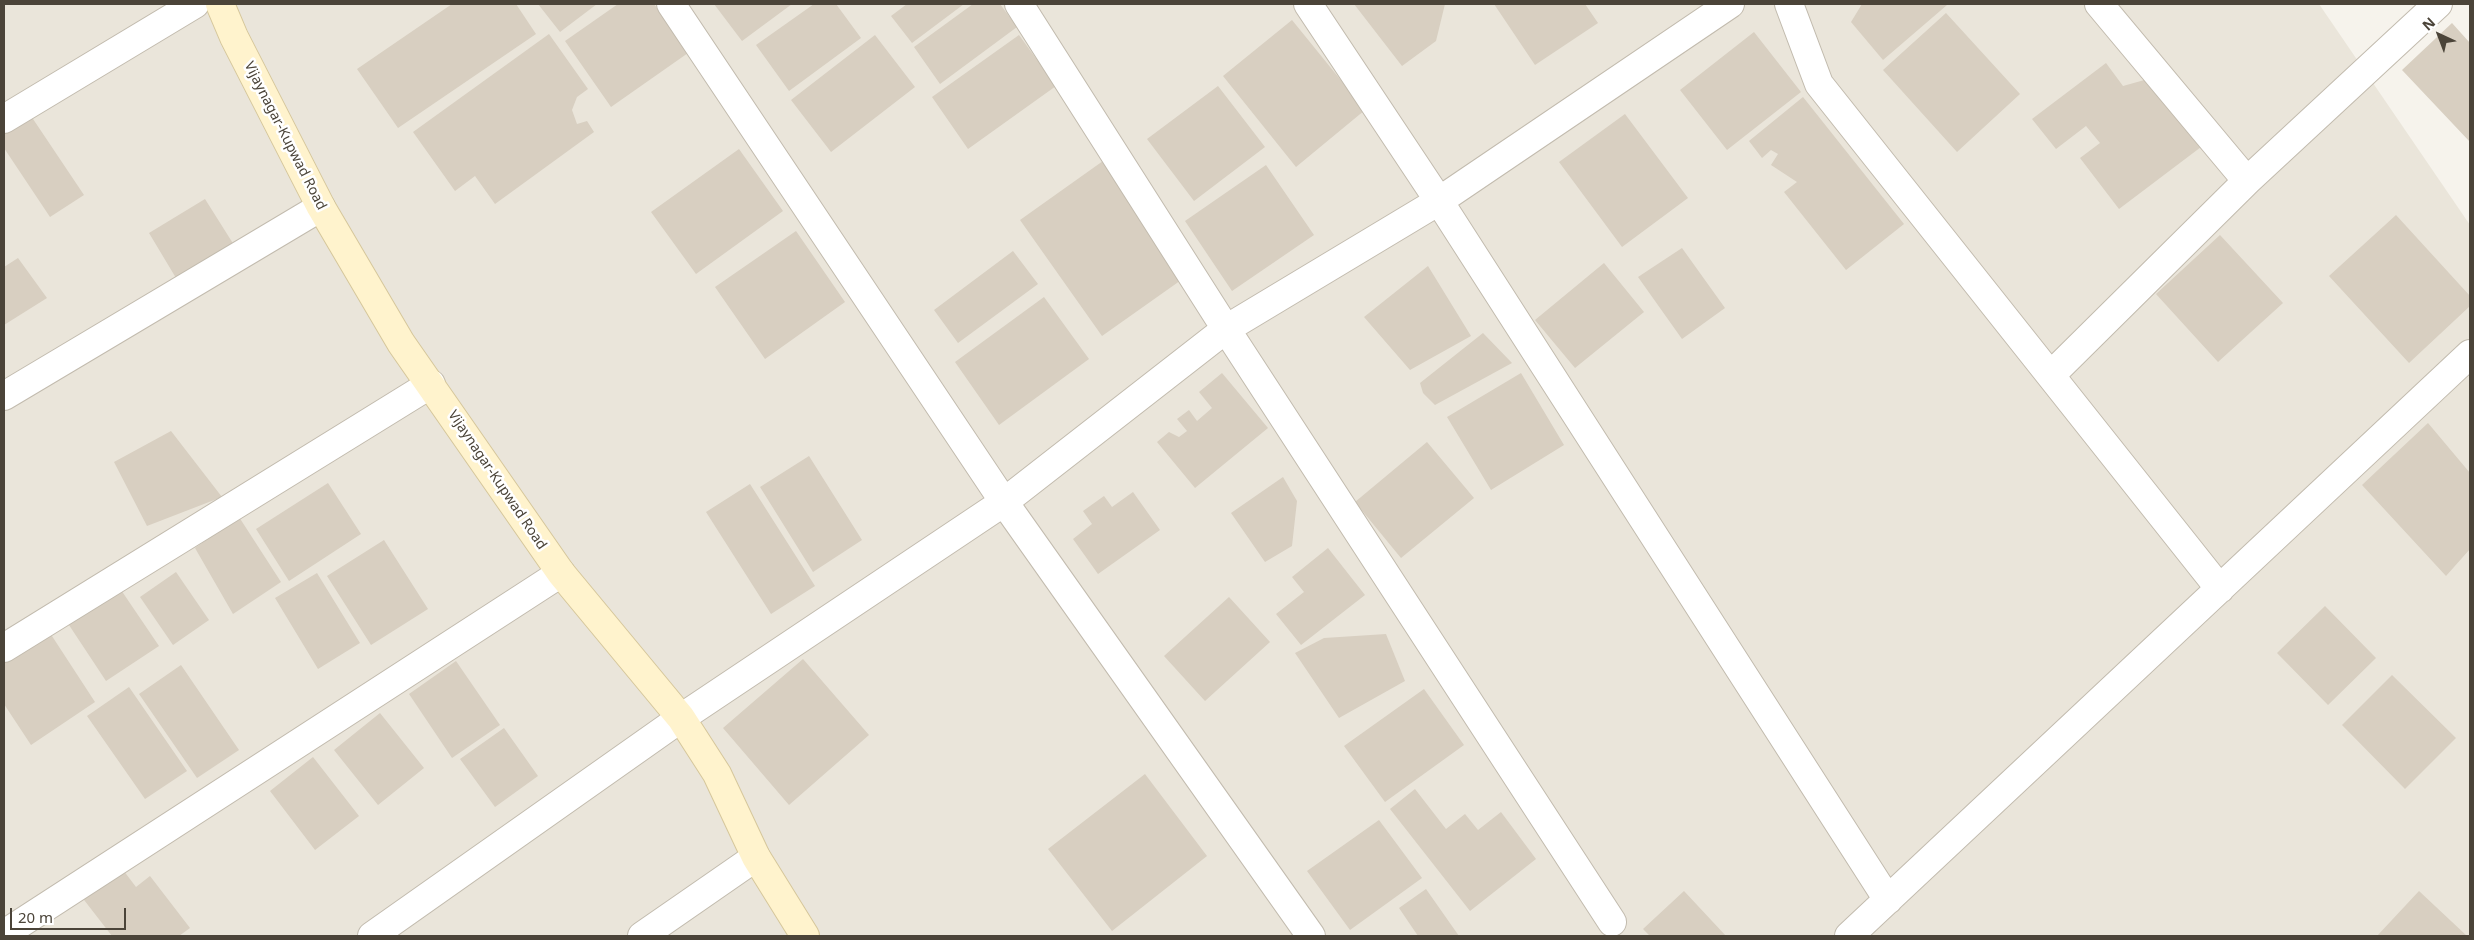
<!DOCTYPE html>
<html>
<head>
<meta charset="utf-8">
<style>
	body { margin:0 }
	#map { position:relative; width:2474px; height:940px; overflow:hidden; background:#f6f3ec; font-family:"Noto Sans",sans-serif }
	canvas { display:block }
	.frame { position:absolute; inset:0; border:5px solid #4b4439; pointer-events:none }
	.north { position:absolute; left:2414px; top:10px; width:50px; height:50px; -webkit-text-stroke:4px #fff; paint-order:stroke; rotate:317deg; font-size:14px; font-weight:700; line-height:20px; text-align:center; color:#4b4439 }
	.north::after { content:''; display:block; margin:auto; width:18px; height:22px; background:#4b4439; clip-path:polygon(50% 0,100% 100%,50% 72%,0 100%) }
	.scale { position:absolute; left:10px; top:908px; width:116px; height:22px; box-sizing:border-box; border:2px solid #4b4439; border-top:0; padding-left:6px; font-size:15px; line-height:18px; white-space:nowrap; color:#4b4439; -webkit-text-stroke:4px #fff; paint-order:stroke }
</style>
</head>
<body>
<div id="map">
<canvas width="2474" height="940"></canvas>
<div class="frame"></div>
<div class="north">N</div>
<div class="scale">20 m</div>
</div>
<script>
const g = document.querySelector('canvas').getContext('2d');
g.lineJoin = 'round';
function fill(path, color) {
  g.fillStyle = color;
  g.fill(path, 'evenodd');
}
function toPath(rows) {
  const path = new Path2D();
  for (const r of rows) {
    path.moveTo(r[0], r[1]);
    for (let i = 2; i < r.length; i += 2) path.lineTo(r[i], r[i + 1]);
  }
  return path;
}
function strokePath(path, color, width, dash) {
  g.strokeStyle = color;
  g.lineWidth = width;
  g.lineCap = dash ? 'butt' : 'round';
  g.setLineDash(dash || []);
  g.stroke(path);
}
function drawText(font, color, halo, rows, align = 'center') {
  g.font = font + ' "Noto Sans",sans-serif';
  g.lineWidth = 5;
  g.setLineDash([]);
  g.textBaseline = 'middle';
  g.strokeStyle = halo;
  g.fillStyle = color;
  for (const [text, x, y, turn = 0] of rows) {
    g.save();
    g.translate(x, y);
    g.rotate((+turn || 0) * Math.PI / 180);
    g.textAlign = isNaN(turn) ? turn : align;
    if (halo) g.strokeText(text, 0, 0);
    g.fillText(text, 0, 0);
    g.restore();
  }
}
fill(toPath([
	[4,4,2319,4,2470,225,2470,936,4,936]
]), '#eae5da');
fill(toPath([
	[452,4,516,4,536,34,398,128,357,69],
	[538,4,597,4,560,32],
	[618,4,654,4,688,53,611,107,565,41],
	[714,4,792,4,742,41],
	[814,4,836,4,861,38,789,91,756,45],
	[907,4,964,4,912,43,891,16],
	[973,4,1000,4,1017,27,940,84,914,47],
	[1354,4,1445,4,1436,41,1402,66],
	[1494,4,1585,4,1598,23,1535,65],
	[1862,4,1946,4,1947,5,1883,60,1851,22],
	[1946,13,2020,94,1957,152,1883,70],
	[1292,20,1365,110,1296,167,1223,76],
	[2452,23,2470,43,2470,142,2402,70],
	[1754,32,1801,92,1727,150,1680,90],
	[549,34,588,89,577,97,572,110,577,124,587,121,594,132,495,204,475,176,455,191,413,132],
	[875,35,915,87,831,152,791,100],
	[1019,35,1056,86,968,149,932,97],
	[2106,63,2123,86,2148,79,2201,147,2119,209,2080,158,2100,143,2086,126,2056,149,2032,119],
	[1218,86,1265,147,1194,201,1147,139],
	[1803,97,1904,224,1846,270,1784,192,1797,182,1771,165,1778,154,1771,150,1762,158,1749,141],
	[29,113,84,195,50,217,4,148,4,130],
	[1625,114,1688,198,1622,247,1559,162],
	[739,149,783,211,696,274,651,212],
	[1103,161,1184,278,1102,336,1020,220],
	[1266,165,1314,235,1232,291,1185,221],
	[205,199,234,245,176,278,149,233],
	[2396,215,2470,296,2470,306,2409,363,2329,276],
	[796,231,845,302,765,359,715,287],
	[2220,235,2283,303,2218,362,2156,294],
	[1682,248,1725,308,1682,339,1638,277],
	[1013,251,1038,284,958,343,934,310],
	[18,258,47,298,4,325,4,267],
	[1604,263,1644,312,1575,368,1535,320],
	[1428,266,1471,336,1410,370,1364,317],
	[1044,297,1089,359,999,425,955,362],
	[1483,333,1512,363,1435,405,1423,393,1420,383],
	[1222,373,1268,428,1195,488,1157,442,1169,432,1179,437,1187,431,1177,419,1189,410,1197,421,1212,408,1199,392],
	[1521,373,1564,445,1491,490,1447,417],
	[2428,423,2470,473,2470,549,2446,576,2362,485],
	[171,431,222,497,147,526,114,462],
	[1427,442,1474,498,1401,558,1355,502],
	[809,456,862,540,813,572,760,487],
	[1283,477,1297,501,1292,546,1265,562,1231,513],
	[328,483,361,534,289,581,256,529],
	[750,484,815,586,771,614,706,512],
	[1133,492,1160,530,1098,574,1073,539,1092,524,1083,511,1104,496,1112,507],
	[239,517,281,582,233,614,195,548],
	[384,540,428,609,371,645,327,576],
	[1328,548,1365,595,1301,645,1276,614,1304,592,1292,577],
	[176,572,209,620,173,645,140,597],
	[317,573,360,643,318,669,275,598],
	[119,587,159,646,106,681,67,622],
	[1229,597,1270,642,1205,701,1164,656],
	[2325,606,2376,658,2328,705,2277,653],
	[50,633,95,702,31,745,4,704,4,663],
	[1386,634,1405,681,1339,718,1295,653,1324,638],
	[803,659,869,735,789,805,723,728],
	[456,661,500,725,452,758,409,694],
	[181,665,239,750,197,778,139,694],
	[2392,675,2456,738,2405,789,2342,725],
	[129,687,187,771,145,799,87,716],
	[1424,689,1464,745,1385,802,1344,746],
	[380,713,424,768,378,805,334,750],
	[504,728,538,776,495,807,460,759],
	[313,757,359,816,315,850,270,791],
	[1145,774,1207,856,1112,931,1048,849],
	[1415,789,1446,829,1465,814,1478,830,1501,812,1536,859,1470,911,1390,809],
	[1379,820,1422,878,1350,930,1307,871],
	[120,866,136,887,150,876,190,928,179,936,112,936,81,896],
	[1426,889,1459,936,1418,936,1399,908],
	[1684,891,1726,936,1650,936,1643,929],
	[2419,891,2467,936,2377,936]
]), '#d8cfc1');
const street = toPath([
	[671,4,1004,502,1226,329,1439,201,1730,4],
	[1019,4,1226,329,1612,922],
	[1308,4,1439,201,1888,900],
	[1789,4,1819,84,2220,589],
	[2099,4,2247,181,2438,4],
	[4,119,195,4],
	[2051,375,2247,181],
	[4,396,321,207],
	[4,648,431,384],
	[4,934,561,573],
	[372,936,681,718,1004,502,1311,936],
	[642,936,756,857],
	[1849,936,2470,354]
]);
const secondary = toPath([
	[220,4,234,37,321,207,401,343,561,573,681,718,717,774,756,857,805,936]
]);
strokePath(street, '#c2bbae', 30);
strokePath(secondary, '#d6c79b', 30);
strokePath(street, '#fff', 28);
strokePath(secondary, '#fff3cd', 28);
drawText('14px', '#4b4439', '#fff', [
	["Vijaynagar-Kupwad Road",285,136,63],
	["Vijaynagar-Kupwad Road",497,480,56]
]);
</script>
</body>
</html>
